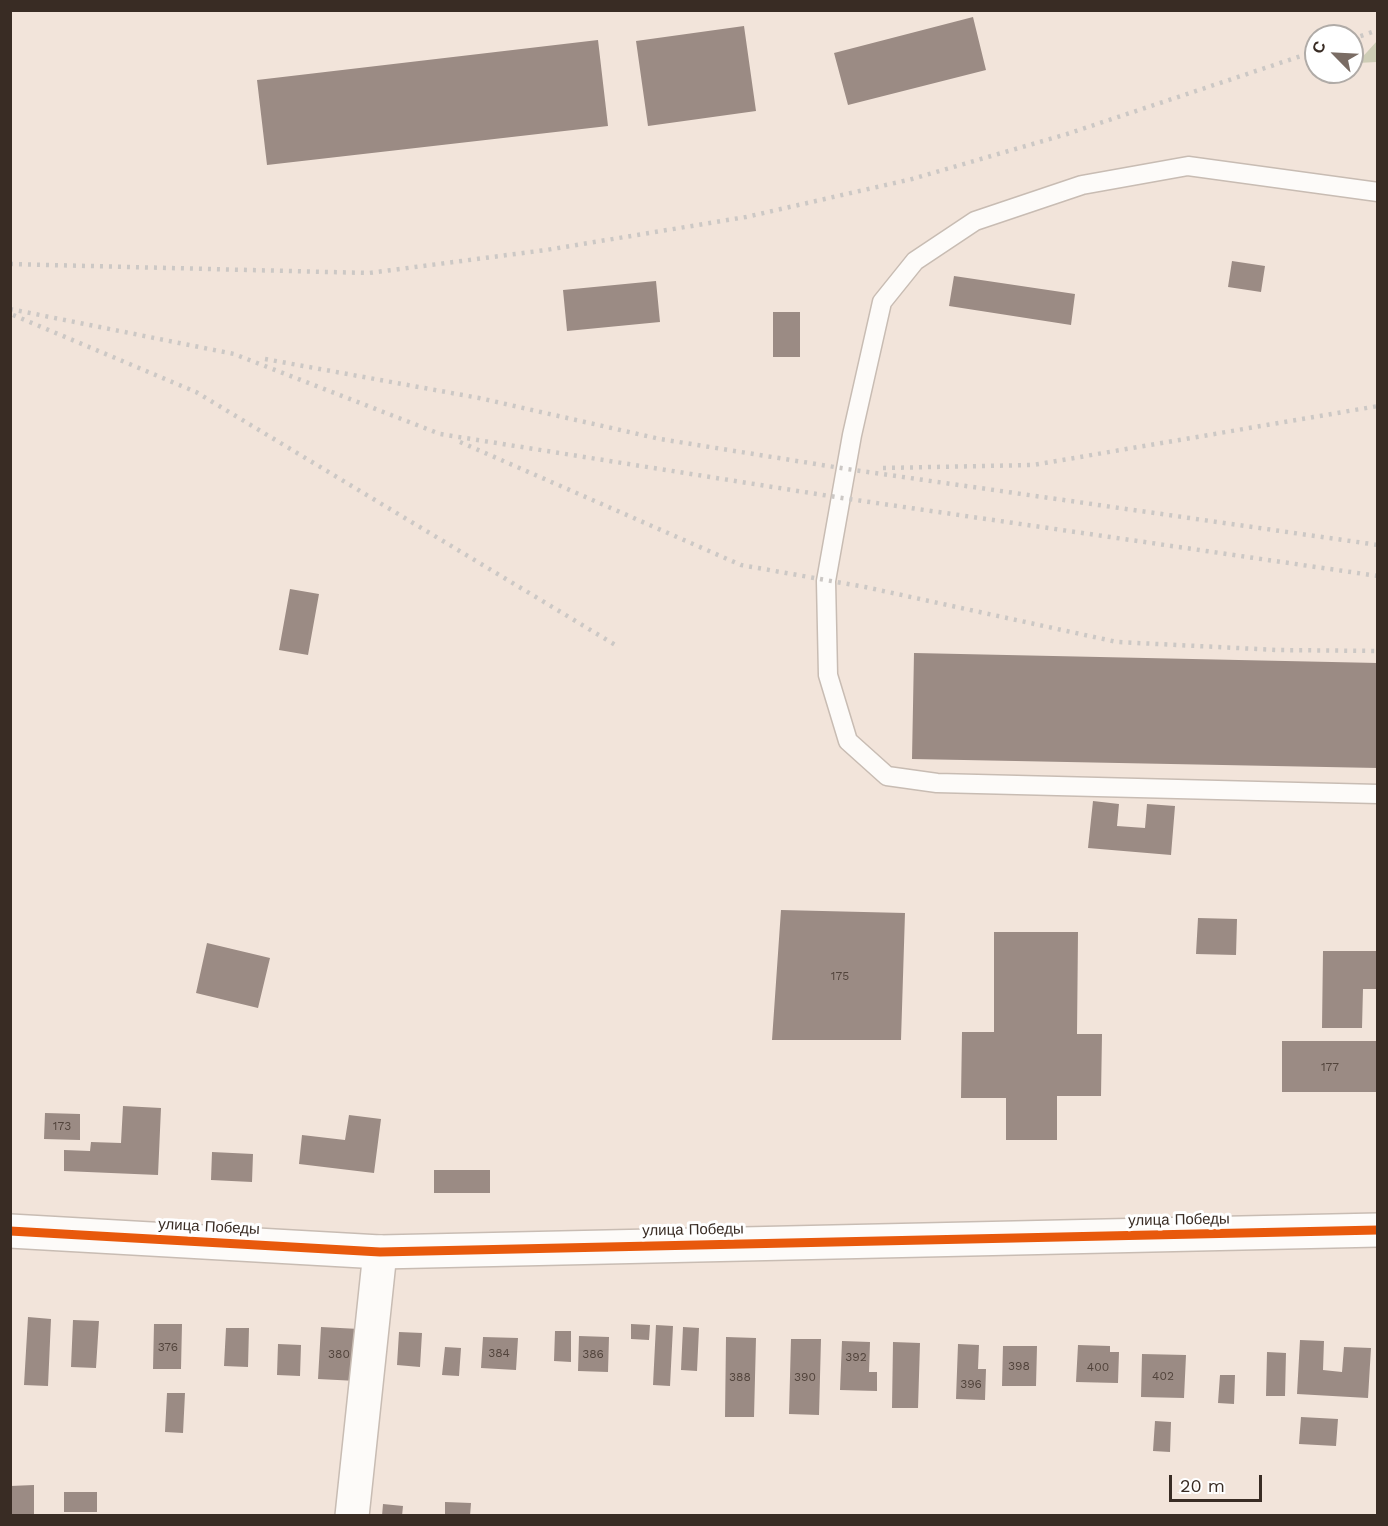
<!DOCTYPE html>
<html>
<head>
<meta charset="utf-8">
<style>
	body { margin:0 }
	#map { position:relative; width:1388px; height:1526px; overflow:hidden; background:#f2e4da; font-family:"Work Sans",sans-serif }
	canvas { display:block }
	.frame { position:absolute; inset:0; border:12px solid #392c24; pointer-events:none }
	.north { position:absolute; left:1304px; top:24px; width:60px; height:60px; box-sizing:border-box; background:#fff; border:2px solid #b0aba7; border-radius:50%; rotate:294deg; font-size:16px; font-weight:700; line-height:24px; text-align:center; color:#392c24 }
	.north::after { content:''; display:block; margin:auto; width:21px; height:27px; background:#7a6c64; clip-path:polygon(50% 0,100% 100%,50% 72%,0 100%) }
	.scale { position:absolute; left:1169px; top:1475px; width:93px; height:27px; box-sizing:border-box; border:3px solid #392c24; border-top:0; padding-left:8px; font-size:18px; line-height:21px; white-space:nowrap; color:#392c24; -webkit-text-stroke:4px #fff; paint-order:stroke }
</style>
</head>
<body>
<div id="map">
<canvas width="1388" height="1526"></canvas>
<div class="frame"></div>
<div class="north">С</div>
<div class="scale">20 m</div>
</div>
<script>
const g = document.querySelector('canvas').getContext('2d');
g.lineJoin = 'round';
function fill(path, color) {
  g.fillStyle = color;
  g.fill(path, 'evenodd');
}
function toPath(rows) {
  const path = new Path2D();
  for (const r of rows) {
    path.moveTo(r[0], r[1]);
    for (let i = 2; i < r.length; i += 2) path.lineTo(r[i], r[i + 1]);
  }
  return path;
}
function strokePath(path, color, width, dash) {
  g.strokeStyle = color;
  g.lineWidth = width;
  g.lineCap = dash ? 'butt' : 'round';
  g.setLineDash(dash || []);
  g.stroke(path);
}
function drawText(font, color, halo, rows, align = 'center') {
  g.font = font + ' "Work Sans",sans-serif';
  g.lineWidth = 6;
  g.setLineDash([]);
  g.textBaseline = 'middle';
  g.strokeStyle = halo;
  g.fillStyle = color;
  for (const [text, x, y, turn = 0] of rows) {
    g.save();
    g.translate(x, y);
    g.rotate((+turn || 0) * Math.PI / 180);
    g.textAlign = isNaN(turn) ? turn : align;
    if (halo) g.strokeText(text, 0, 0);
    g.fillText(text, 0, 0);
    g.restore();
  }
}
fill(toPath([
	[1377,41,1377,62,1357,63]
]), '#cecdb6');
fill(toPath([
	[973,17,986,70,848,105,834,53],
	[744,26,756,111,648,126,636,41],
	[598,40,608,126,267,165,257,80],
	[1232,261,1265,266,1261,292,1228,287],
	[954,276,1075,294,1071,325,949,306],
	[656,281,660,322,567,331,563,290],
	[773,312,800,312,800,357,773,357],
	[290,589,319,594,308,655,279,650],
	[914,653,1378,663,1378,768,912,759],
	[1093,801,1119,804,1117,826,1145,828,1147,804,1175,806,1171,855,1088,848],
	[781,910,905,913,901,1040,772,1040],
	[1198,918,1237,919,1236,955,1196,954],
	[994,932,1078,932,1077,1034,1102,1034,1101,1096,1057,1096,1057,1140,1006,1140,1006,1098,961,1098,962,1032,994,1032],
	[207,943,270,958,258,1008,196,993],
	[1323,951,1378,951,1378,989,1363,989,1362,1028,1322,1028],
	[1282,1041,1378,1041,1378,1092,1282,1092],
	[123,1106,161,1108,158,1175,64,1171,64,1150,90,1151,91,1142,121,1143],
	[45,1113,80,1114,80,1140,44,1139],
	[349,1115,381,1119,374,1173,299,1164,302,1135,345,1140],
	[212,1152,253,1154,252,1182,211,1180],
	[434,1170,490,1170,490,1193,434,1193],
	[28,1317,51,1319,48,1386,24,1385],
	[73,1320,99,1321,96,1368,71,1367],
	[154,1324,182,1324,181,1369,153,1369],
	[631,1324,650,1325,649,1340,631,1339],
	[656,1325,673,1326,670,1386,653,1385],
	[321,1327,359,1329,357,1381,318,1379],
	[683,1327,699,1328,697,1371,681,1370],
	[226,1328,249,1328,248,1367,224,1366],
	[555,1331,571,1331,571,1362,554,1361],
	[399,1332,422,1333,420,1367,397,1365],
	[579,1336,609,1337,608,1372,578,1371],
	[483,1337,518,1338,516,1370,481,1368],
	[726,1337,756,1338,754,1417,725,1417],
	[791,1339,821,1339,819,1415,789,1414],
	[1300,1340,1324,1341,1323,1370,1342,1372,1344,1347,1371,1348,1368,1398,1297,1394],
	[842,1341,870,1342,869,1372,877,1372,877,1391,840,1390],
	[893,1342,920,1343,918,1408,892,1408],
	[278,1344,301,1345,300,1376,277,1375],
	[958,1344,979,1345,978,1369,986,1369,985,1400,956,1399],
	[1078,1345,1110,1346,1110,1352,1119,1352,1118,1383,1076,1382],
	[1003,1346,1037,1346,1036,1386,1002,1386],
	[445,1347,461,1348,459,1376,442,1375],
	[1267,1352,1286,1353,1285,1396,1266,1396],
	[1142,1354,1186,1355,1184,1398,1141,1397],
	[1220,1375,1235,1375,1234,1404,1218,1403],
	[167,1393,185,1393,183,1433,165,1432],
	[1301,1417,1338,1419,1336,1446,1299,1444],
	[1155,1421,1171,1422,1170,1452,1153,1451],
	[34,1485,34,1516,10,1516,10,1486],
	[64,1492,97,1492,97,1512,64,1512],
	[445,1502,471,1503,470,1516,445,1516],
	[383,1504,403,1506,402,1516,382,1516]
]), '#9b8b84');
const service = toPath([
	[1378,192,1188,166,1082,185,975,221,915,261,882,302,852,435,826,581,828,675,848,741,887,776,937,783,1378,794]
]);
const minor = toPath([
	[352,1516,380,1252]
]);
const tertiary = toPath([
	[10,1231,380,1252,1378,1230]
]);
strokePath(service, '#c8bcb3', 21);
strokePath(minor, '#c8bcb3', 36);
strokePath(tertiary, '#c8bcb3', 36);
strokePath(service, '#fdfbf9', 18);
strokePath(minor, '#fdfbf9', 33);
strokePath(tertiary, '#fdfbf9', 33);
strokePath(toPath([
	[1352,39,1378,30],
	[10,264,369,273,546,250,746,217,912,179,1067,134,1316,51],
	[10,309,234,354,440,434,842,498,1378,576],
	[13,315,196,392,617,646],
	[265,359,479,398,660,439,847,469,1378,545],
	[460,442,741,565,865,587,1117,642,1277,650,1378,651],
	[883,468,1033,465,1378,406]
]), '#ccc8c5', 4.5, [3, 6]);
strokePath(toPath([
	[10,1231,380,1252,1378,1230]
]), '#e8590c', 9);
drawText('12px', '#52443c', null, [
	["175",840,976],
	["177",1330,1067],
	["173",62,1126],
	["376",168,1347],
	["384",499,1353],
	["380",339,1354],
	["386",593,1354],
	["392",856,1357],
	["398",1019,1366],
	["400",1098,1367],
	["402",1163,1376],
	["388",740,1377],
	["390",805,1377],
	["396",971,1384]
]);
drawText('15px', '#392c24', '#fff', [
	["улица Победы",1179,1220,-1],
	["улица Победы",209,1227,3],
	["улица Победы",693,1230,-1]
]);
</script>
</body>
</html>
